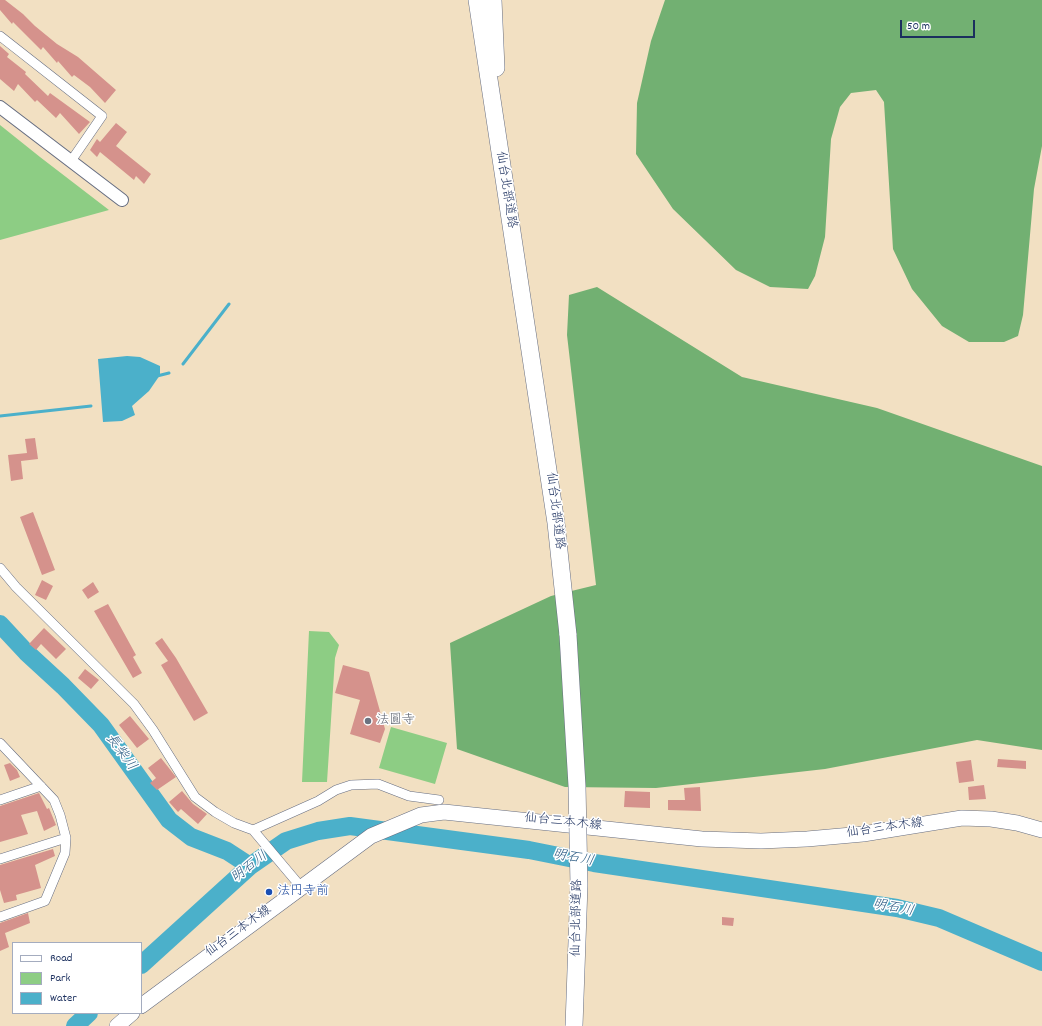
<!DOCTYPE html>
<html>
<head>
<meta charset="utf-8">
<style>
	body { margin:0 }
	#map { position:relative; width:1042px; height:1026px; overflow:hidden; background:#f2e0c2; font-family:Dekko,sans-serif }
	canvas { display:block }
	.legend { position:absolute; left:12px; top:942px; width:130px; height:72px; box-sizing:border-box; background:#fff; border:1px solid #a4acbf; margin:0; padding:5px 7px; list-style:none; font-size:12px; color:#1b2f5e }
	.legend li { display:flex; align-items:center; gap:8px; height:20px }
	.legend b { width:20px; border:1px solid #a4acbf }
	.scale { position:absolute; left:900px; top:20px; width:75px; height:18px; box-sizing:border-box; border:2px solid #1b2f5e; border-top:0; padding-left:5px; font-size:12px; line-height:14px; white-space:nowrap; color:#1b2f5e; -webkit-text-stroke:3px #fff; paint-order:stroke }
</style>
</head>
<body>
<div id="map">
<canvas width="1042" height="1026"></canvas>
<ul class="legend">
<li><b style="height:5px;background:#fff"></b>Road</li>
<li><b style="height:11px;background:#8dcd84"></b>Park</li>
<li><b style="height:11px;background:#4bb0ca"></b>Water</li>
</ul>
<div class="scale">50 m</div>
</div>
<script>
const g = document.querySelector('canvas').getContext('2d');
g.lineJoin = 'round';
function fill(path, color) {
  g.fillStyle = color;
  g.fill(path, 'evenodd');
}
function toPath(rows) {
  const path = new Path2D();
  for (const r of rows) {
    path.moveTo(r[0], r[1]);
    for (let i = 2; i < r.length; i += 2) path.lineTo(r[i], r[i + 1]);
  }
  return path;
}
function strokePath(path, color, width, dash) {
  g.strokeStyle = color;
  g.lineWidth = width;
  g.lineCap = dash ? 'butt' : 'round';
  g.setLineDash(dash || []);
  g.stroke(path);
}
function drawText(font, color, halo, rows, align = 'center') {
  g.font = font + ' Dekko,"Klee One",sans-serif';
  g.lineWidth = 3;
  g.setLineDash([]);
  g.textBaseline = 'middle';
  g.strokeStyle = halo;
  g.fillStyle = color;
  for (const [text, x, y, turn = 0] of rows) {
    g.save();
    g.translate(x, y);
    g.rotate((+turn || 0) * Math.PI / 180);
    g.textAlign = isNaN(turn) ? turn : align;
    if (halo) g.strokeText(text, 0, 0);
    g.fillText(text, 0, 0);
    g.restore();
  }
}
fill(toPath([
	[0,125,40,157,109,210,0,240],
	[309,631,329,632,339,645,335,658,327,782,302,782],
	[391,727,447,743,435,784,379,768]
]), '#8dcd84');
fill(toPath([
	[665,0,1042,0,1042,146,1034,189,1023,315,1018,336,1004,342,969,342,942,326,912,289,893,249,884,102,876,90,851,93,840,107,831,139,825,237,815,276,808,289,770,287,736,270,673,209,636,154,637,103,651,41],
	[597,287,742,377,877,408,1042,466,1042,750,977,740,825,769,656,788,565,787,457,749,450,643,551,596,596,585,567,335,569,295]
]), '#72b072');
fill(toPath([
	[127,356,140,357,160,366,160,375,149,391,132,406,135,415,122,421,103,422,98,359]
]), '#4bb0ca');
strokePath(toPath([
	[183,364,229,304],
	[157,376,169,373],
	[0,416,91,406]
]), '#4bb0ca', 3);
strokePath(toPath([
	[0,624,26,652,63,686,101,725,169,820,191,837,227,851,250,866],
	[141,965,250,866,286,841,318,831,350,826,529,850,594,863,897,908,939,918,1042,962],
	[75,1026,89,1013]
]), '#4bb0ca', 18);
fill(toPath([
	[0,0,5,0,23,14,35,26,57,44,78,57,116,90,105,103,90,87,74,75,72,77,58,61,57,63,43,47,41,50,13,22,12,24,0,10],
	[0,46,9,54,7,57,26,72,25,74,48,96,50,93,90,122,79,134,60,113,56,118,37,100,35,102,18,84,14,91,0,79],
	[116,123,127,132,116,146,151,174,144,184,136,176,134,180,100,152,97,157,90,150,97,139,100,142],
	[35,438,38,459,21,461,23,479,11,481,8,455,27,453,25,439],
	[33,512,55,570,42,575,20,517],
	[42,580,53,586,46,600,35,595],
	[93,582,99,592,88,599,82,590],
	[108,604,136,655,133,657,142,673,133,678,94,611],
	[44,628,66,649,56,659,41,644,36,650,29,644],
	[162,638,176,658,208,713,194,721,161,665,168,661,155,643],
	[343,665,369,672,385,729,380,743,350,734,360,700,335,693],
	[85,669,99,680,91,689,78,678],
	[130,716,149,739,137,748,119,725],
	[161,758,176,777,157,790,150,783,156,778,148,768],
	[998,759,1026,761,1026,769,997,767],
	[971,760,974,781,959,783,956,762],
	[10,763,17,770,20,777,10,781,4,765],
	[984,785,986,799,969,800,968,787],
	[700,787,701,811,668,810,668,800,685,800,684,788],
	[182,791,193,804,207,814,198,824,181,809,178,812,169,802],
	[625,791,650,792,650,808,624,807],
	[39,793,47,809,49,808,56,825,44,831,37,811,21,815,28,834,0,842,0,806],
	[53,849,55,856,35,865,41,888,16,895,17,900,4,903,0,890,0,865],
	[28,913,30,923,5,933,9,947,0,951,0,923],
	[722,917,734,918,733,926,722,925]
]), '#d5928c');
const minor = toPath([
	[0,36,102,116,71,161],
	[0,568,16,587,134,704,153,730,195,797,215,812,234,823,253,830,318,801,336,790,351,785,378,784,409,796,439,800],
	[0,743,54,800,60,815,66,838,65,853,45,901,0,917],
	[0,800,41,786],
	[253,830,301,887],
	[0,859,66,838]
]);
const tertiary = toPath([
	[0,107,122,200]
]);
const primary = toPath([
	[141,1006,371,836,421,815,444,812,702,839,761,841,807,839,863,834,962,818,991,819,1017,823,1042,830],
	[117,1026,132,1013]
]);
const motorway = toPath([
	[477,0,556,523,568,635],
	[493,0,496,68]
]);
strokePath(minor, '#666d81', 10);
strokePath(tertiary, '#666d81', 14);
strokePath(primary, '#666d81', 16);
strokePath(motorway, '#666d81', 18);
strokePath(minor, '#fff', 9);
strokePath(tertiary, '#fff', 12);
strokePath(primary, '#fff', 15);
strokePath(motorway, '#fff', 17);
const motorwayBridge = toPath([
	[568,635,577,786,579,885,574,1026]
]);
strokePath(motorwayBridge, '#666d81', 18, []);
strokePath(motorwayBridge, '#fff', 17);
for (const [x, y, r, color] of [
	[368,721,4,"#6b7280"],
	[269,892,4,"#1a4fb4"]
]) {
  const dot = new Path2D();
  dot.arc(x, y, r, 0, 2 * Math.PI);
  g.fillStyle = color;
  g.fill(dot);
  strokePath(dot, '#fff', 1.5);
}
drawText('13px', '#1b2f5e', '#fff', [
	["仙台北部道路",505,190,81],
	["仙台北部道路",554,511,83],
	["仙台三本木線",563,823,6],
	["仙台三本木線",885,829,-8],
	["仙台北部道路",578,918,-89],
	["仙台三本木線",239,932,-36]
]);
drawText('13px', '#5b616d', '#fff', [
	["法圓寺",376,721]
], 'left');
drawText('13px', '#164399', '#fff', [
	["法円寺前",277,892]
], 'left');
drawText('italic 14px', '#2c5c84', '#fff', [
	["長柴川",120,753,54],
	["明石川",573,859,11],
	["明石川",250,868,-38],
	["明石川",893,909,11]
]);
</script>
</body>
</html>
